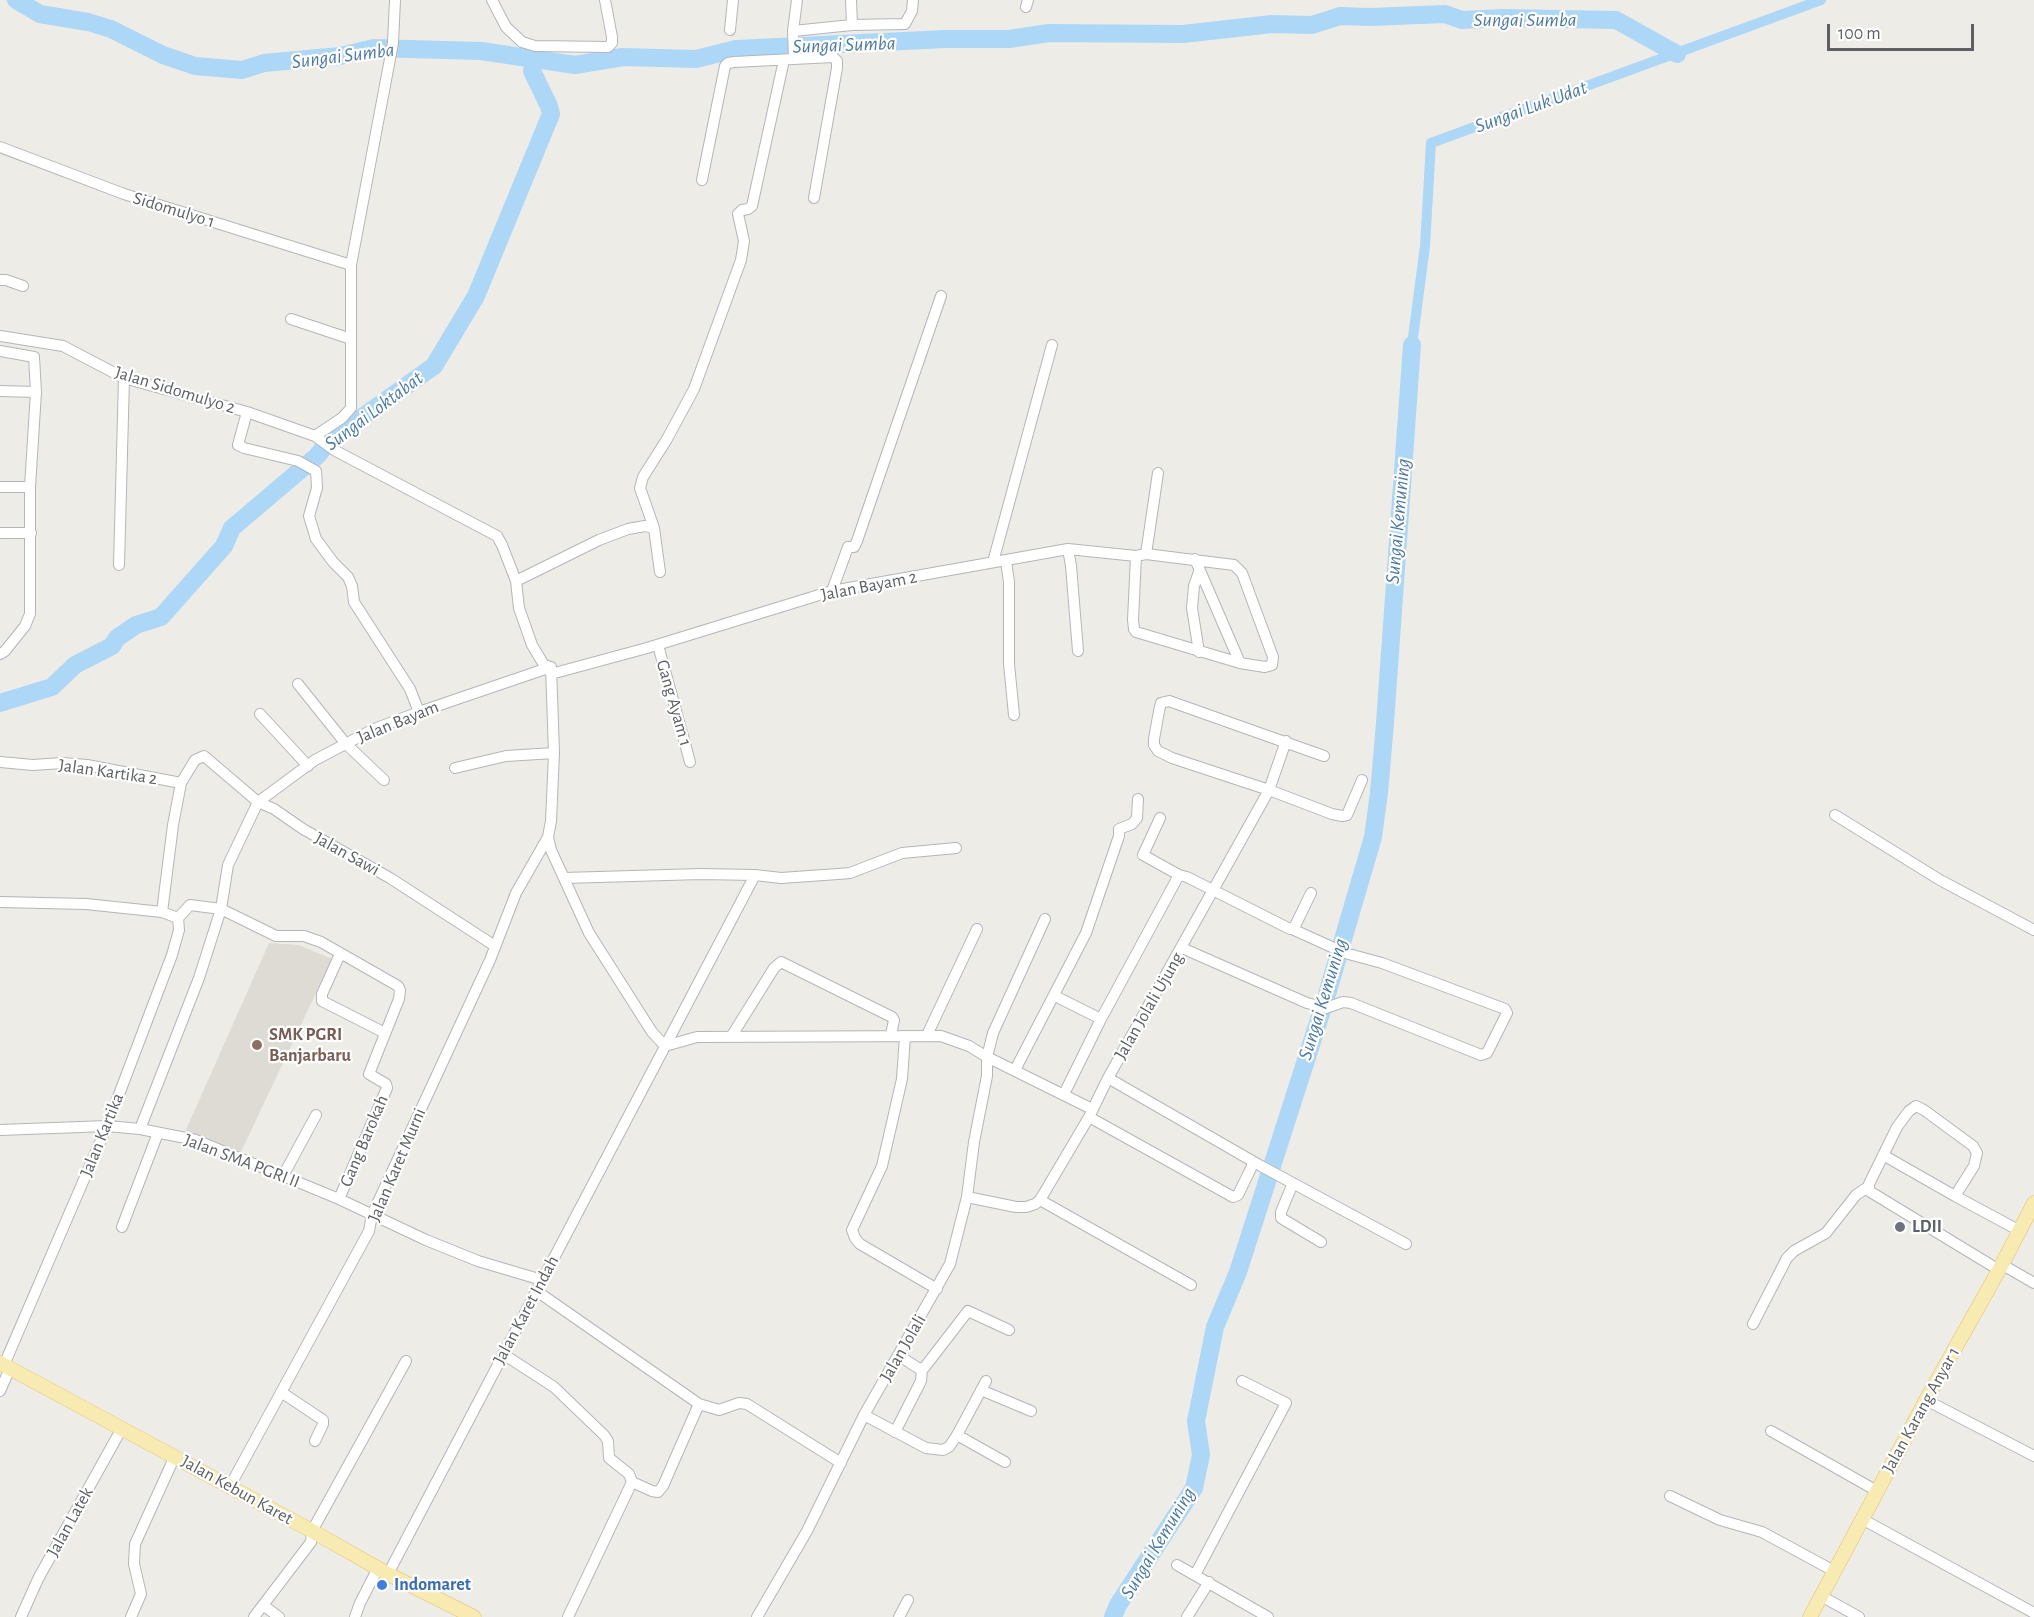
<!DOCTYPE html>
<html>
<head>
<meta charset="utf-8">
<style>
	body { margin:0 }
	#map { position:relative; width:2034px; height:1617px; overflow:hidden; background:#eeece6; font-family:"Alegreya Sans",sans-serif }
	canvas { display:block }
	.scale { position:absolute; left:1827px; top:24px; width:147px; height:27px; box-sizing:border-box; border:3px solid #5d6164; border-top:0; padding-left:8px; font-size:18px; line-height:21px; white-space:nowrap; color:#5d6164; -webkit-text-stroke:4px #fff; paint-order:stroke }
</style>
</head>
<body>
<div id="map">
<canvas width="2034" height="1617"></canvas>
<div class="scale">100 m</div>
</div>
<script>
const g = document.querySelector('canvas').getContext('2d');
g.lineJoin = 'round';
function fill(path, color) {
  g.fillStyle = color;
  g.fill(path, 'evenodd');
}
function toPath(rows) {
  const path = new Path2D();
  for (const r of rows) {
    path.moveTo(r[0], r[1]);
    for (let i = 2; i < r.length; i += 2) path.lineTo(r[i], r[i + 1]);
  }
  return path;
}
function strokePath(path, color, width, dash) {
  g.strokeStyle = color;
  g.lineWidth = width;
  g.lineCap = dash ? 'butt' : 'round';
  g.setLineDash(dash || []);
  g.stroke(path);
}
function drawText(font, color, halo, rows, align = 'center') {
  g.font = font + ' "Alegreya Sans",sans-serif';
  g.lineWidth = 4.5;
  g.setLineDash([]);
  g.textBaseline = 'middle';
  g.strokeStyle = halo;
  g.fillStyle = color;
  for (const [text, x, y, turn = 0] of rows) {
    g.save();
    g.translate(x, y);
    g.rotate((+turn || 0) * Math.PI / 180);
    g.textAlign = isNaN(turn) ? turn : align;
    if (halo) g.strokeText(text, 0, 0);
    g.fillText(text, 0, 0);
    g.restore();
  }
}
fill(toPath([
	[269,943,299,945,332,959,241,1152,185,1132]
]), '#dedbd4');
strokePath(toPath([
	[1412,345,1425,246,1431,143,1821,0]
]), '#add7f7', 10);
strokePath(toPath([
	[16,0,40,14,88,22,111,29,163,55,195,66,242,70,264,63,340,56,374,48,481,51,575,65,623,57,696,59,736,49,946,39,1009,39,1049,33,1183,34,1272,24,1312,25,1340,16,1370,17,1445,14,1462,20,1503,18,1616,20,1677,54],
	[0,703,52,687,75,665,112,646,117,638,136,625,161,617,224,546,232,528,317,456,330,440,434,366,476,296,551,114,549,106,532,71,534,58],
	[1113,1617,1118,1605,1194,1488,1201,1455,1196,1421,1215,1327,1238,1272,1325,1001,1373,837,1379,793,1385,723,1412,345]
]), '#add7f7', 18);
const minor = toPath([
	[492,0,506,27,522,42,535,46,608,47,612,43,612,37,605,0],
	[851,0,852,25],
	[1026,7,1028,0],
	[730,30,733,0],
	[793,31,852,25,905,24,912,11,913,0],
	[794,59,793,31,797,0],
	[0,147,124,194,351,265],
	[702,180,725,66,728,63,734,62,833,57,837,61,837,68,814,198],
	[0,280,6,280,23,286],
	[291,319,351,339],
	[0,336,63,346,124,378,247,412,315,436,334,450,497,536,502,545,516,581,519,608,532,645,544,665,551,667,554,753,551,821,548,837,551,850,589,933,652,1032,665,1046],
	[0,351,34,357,36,392,30,487,0,487],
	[0,391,36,392],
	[247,412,238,445,244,448,298,461,316,471,317,488,309,516,316,539,333,562,348,577,352,586,354,602,410,689,419,712],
	[315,436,342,418,351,408,351,265,393,43,395,0],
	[0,533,31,533],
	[1068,549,1071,566,1078,651],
	[1146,554,1158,473],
	[1195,559,1240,663],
	[1006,561,1009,582,1009,664,1014,715],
	[993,562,1052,345],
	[119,565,124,378],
	[660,572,654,528,640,488,643,477,667,439,694,389,741,260,744,241,738,214,742,210,748,209,752,206,784,60],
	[1199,572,1194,586,1192,608,1199,652],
	[516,581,599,540,628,529,645,526,654,528],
	[832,591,848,547,854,547,857,541,941,296],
	[658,645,690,762],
	[0,654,5,651,25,626,30,614,30,487],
	[551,674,647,648,832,591,1068,549,1136,556,1146,554,1234,565,1242,573,1273,657,1272,665,1265,667,1240,663,1136,632,1134,629,1133,620,1136,556],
	[298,684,346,744,384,780],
	[260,714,308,766],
	[1324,756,1169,701,1161,703,1159,711,1154,739,1154,745,1158,751,1172,758,1269,790,1332,814,1342,816,1347,815,1362,780],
	[0,762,33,765,62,763,87,765,181,783],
	[455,768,506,756,554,753],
	[1835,815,1940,880,2034,930],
	[1160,818,1143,855,1179,875],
	[564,878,701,874,755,875],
	[0,902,86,904,162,912,178,918,179,930,172,955,107,1126,4,1365],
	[162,912,173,825,181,783,195,760,204,756,258,802,274,809,303,829,390,878,495,946],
	[178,918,190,905,221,909,276,936,304,936,321,942,398,986,400,990,399,999,369,1074,386,1084,387,1088,339,1199],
	[1182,948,1307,1003,1326,1008,1343,1002,1351,1003,1481,1055,1487,1053,1507,1013,1505,1009,1382,963,1345,953,1292,929],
	[340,954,322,994,322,1001,385,1033],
	[1055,996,1101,1019],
	[927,1035,977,929],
	[905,1036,902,1079,882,1166,852,1230,855,1238,860,1244,937,1289],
	[731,1037,774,968,781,962,892,1017,894,1020,891,1035],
	[665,1046,697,1037,941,1036,969,1046,987,1057,1092,1109],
	[1015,1070,1086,933,1119,836,1119,829,1132,824,1137,818,1138,799],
	[1108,1078,1261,1166,1406,1244],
	[1064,1094,1101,1019,1179,875,1187,877,1290,929,1295,926,1311,893],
	[1089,1117,1233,1197,1238,1195,1254,1162],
	[140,1129,199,978,221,909,228,865,258,802,315,760,374,729,419,712,551,667],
	[0,1130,107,1126,140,1129,196,1140,339,1199,426,1240,478,1261,542,1280],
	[1883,1155,1955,1196,2020,1231],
	[283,1176,316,1115],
	[1293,1183,1281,1212,1281,1218,1321,1242],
	[1955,1196,1974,1166,1977,1153,1973,1146,1924,1110,1916,1106,1909,1111,1897,1127,1869,1184,1869,1191,1999,1270],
	[967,1197,1016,1207,1026,1207,1035,1204,1040,1200,1089,1117,1108,1078,1269,790,1286,741],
	[1040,1200,1191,1285],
	[122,1227,158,1133],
	[2001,1264,2034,1283],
	[538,1292,699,1404,663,1486,658,1492,652,1491,632,1482,568,1617],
	[1753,1324,1787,1258,1794,1251,1826,1233,1856,1195,1868,1187],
	[503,1354,554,1387,604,1435,608,1441,609,1458,629,1474,632,1482],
	[898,1355,918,1368,924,1368,968,1311,1009,1330],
	[981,1390,1031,1411],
	[0,1391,10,1368],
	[281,1392,323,1420,323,1424,315,1441],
	[1926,1400,2034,1456],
	[699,1404,719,1410,739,1403,747,1404,841,1463],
	[864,1415,926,1448,943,1450,949,1447,957,1435,986,1381],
	[1771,1431,1877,1491],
	[895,1432,921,1381,922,1368],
	[957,1435,1005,1462],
	[230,1486,369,1231,372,1215,490,960,516,893,548,837],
	[1670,1496,1720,1520,1762,1532,1834,1571],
	[1862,1519,2034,1613],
	[1177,1565,1268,1617],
	[388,1574,755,875,781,878,838,874,850,873,902,853,956,848],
	[1195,1575,1286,1403,1242,1381],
	[1821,1596,1859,1617],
	[263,1605,279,1617],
	[21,1617,38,1579,122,1428],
	[131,1617,141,1594,134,1564,135,1544,175,1456],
	[254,1617,311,1542,312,1531,406,1361],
	[355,1617,360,1603,378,1568],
	[757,1617,807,1531,864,1415,950,1264,967,1197,974,1142,987,1076,987,1057,993,1033,1045,919],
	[899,1617,908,1600],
	[1187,1617,1209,1582]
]);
const major = toPath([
	[0,1363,312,1531,388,1574,474,1617],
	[1810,1617,1926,1400,1999,1270,2034,1203]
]);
strokePath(minor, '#b3b6b9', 12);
strokePath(major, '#e4c069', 15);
strokePath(minor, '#fff', 10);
strokePath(major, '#f7ebb1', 14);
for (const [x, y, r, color] of [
	[257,1045,6,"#8d6e63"],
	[1900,1227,6,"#6b7280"],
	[382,1585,6,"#3f7fe0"]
]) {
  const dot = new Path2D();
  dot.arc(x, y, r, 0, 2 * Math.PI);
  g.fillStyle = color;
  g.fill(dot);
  strokePath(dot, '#fff', 2);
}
drawText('18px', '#5d6164', '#fff', [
	["Sidomulyo 1",174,210,17],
	["Jalan Sidomulyo 2",175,390,17],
	["Jalan Bayam 2",869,586,-11],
	["Gang Ayam 1",674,703,74],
	["Jalan Bayam",398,722,-22],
	["Jalan Kartika 2",108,772,8],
	["Jalan Sawi",347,854,29],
	["Jalan Jolali Ujung",1149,1006,-60],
	["Jalan Kartika",102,1135,-68],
	["Gang Barokah",364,1141,-67],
	["Jalan SMA PGRI II",242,1161,21],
	["Jalan Karet Murni",397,1165,-67],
	["Jalan Karet Indah",526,1310,-62],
	["Jalan Jolali",903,1348,-60],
	["Jalan Karang Anyar 1",1921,1410,-61],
	["Jalan Kebun Karet",237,1490,29],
	["Jalan Latek",70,1522,-61]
]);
drawText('bold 18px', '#785e54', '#fff', [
	["SMK PGRI",269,1035],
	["Banjarbaru",269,1056]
], 'left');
drawText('bold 18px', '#5b616d', '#fff', [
	["LDII",1912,1227]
], 'left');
drawText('bold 18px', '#366cbe', '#fff', [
	["Indomaret",394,1585]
], 'left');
drawText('italic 20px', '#4b79a7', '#fff', [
	["Sungai Sumba",1525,20],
	["Sungai Sumba",844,45,-2],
	["Sungai Sumba",343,56,-7],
	["Sungai Luk Udat",1531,107,-20],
	["Sungai Loktabat",374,411,-37],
	["Sungai Kemuning",1398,521,-85],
	["Sungai Kemuning",1323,999,-73],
	["Sungai Kemuning",1158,1543,-59]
]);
</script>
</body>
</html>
